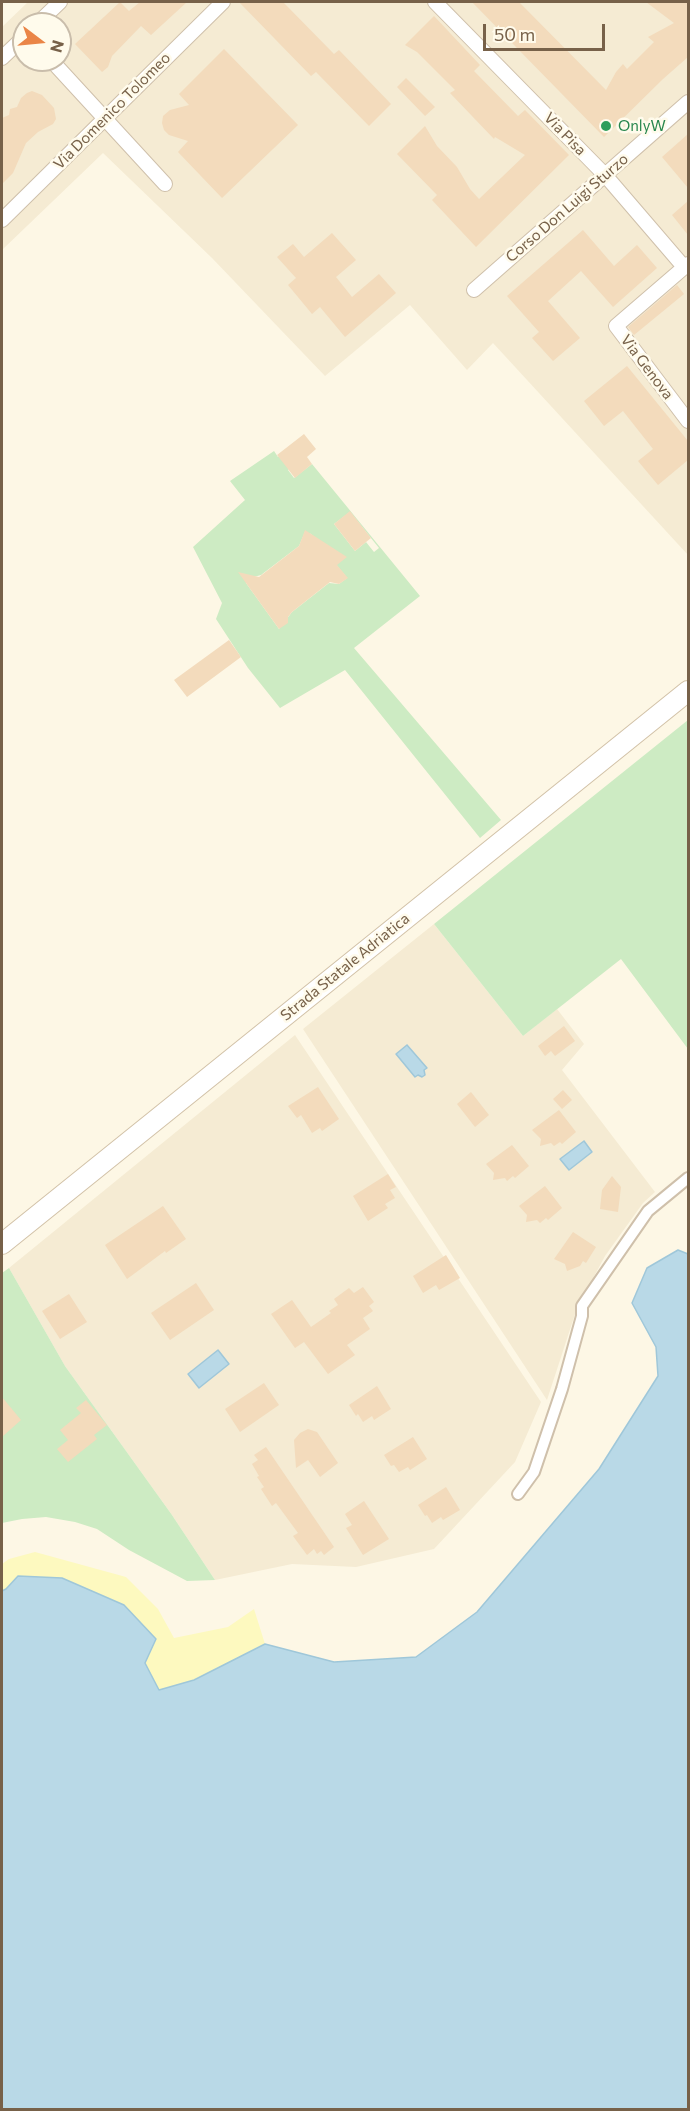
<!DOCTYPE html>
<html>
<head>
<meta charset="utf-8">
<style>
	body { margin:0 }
	#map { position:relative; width:690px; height:2111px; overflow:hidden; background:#fdf7e5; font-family:Commissioner,sans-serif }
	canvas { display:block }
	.frame { position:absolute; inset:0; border:3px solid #776149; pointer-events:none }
	.north { position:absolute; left:12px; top:12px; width:60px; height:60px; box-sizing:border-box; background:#fffbec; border:2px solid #c9bdab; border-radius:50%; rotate:106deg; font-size:16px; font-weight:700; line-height:24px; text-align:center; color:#776149 }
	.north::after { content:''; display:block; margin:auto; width:21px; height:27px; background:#ea8547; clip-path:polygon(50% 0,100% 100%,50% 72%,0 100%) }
	.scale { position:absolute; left:483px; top:24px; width:122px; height:27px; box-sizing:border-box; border:3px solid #776149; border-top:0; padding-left:8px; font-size:18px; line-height:21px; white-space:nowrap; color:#776149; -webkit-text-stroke:4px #fffbec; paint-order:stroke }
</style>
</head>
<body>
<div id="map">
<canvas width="690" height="2111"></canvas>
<div class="frame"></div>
<div class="north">N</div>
<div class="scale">50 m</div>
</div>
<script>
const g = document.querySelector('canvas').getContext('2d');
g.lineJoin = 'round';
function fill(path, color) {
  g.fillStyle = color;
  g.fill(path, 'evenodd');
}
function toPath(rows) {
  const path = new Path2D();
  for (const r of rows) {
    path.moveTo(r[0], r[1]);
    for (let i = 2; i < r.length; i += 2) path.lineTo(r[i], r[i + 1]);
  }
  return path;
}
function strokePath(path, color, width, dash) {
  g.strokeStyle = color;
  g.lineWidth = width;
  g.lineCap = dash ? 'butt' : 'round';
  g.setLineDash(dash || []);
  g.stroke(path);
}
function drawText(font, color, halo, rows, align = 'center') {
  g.font = font + ' Commissioner,sans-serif';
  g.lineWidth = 5;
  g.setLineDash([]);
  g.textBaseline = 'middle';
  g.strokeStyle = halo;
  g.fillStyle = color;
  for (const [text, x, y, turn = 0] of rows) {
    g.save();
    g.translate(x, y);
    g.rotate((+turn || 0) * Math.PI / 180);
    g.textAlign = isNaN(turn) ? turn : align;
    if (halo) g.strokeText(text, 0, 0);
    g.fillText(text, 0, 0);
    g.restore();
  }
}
fill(toPath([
	[28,2,688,2,688,555,493,343,467,370,410,305,325,376,212,258,103,153,2,250,2,27],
	[24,24,60,24,60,60,24,60],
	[434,924,523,1036,557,1009,584,1044,562,1070,655,1192,643,1203,605,1256,577,1308,547,1400,303,1029],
	[295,1035,541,1402,515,1462,434,1549,356,1567,292,1564,215,1580,172,1515,65,1366,9,1268]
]), '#f5ebd3');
fill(toPath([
	[274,451,278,457,284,453,293,465,288,470,294,478,312,464,420,596,354,648,501,820,480,838,345,670,280,708,248,668,216,619,222,603,193,547,245,500,230,481],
	[350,512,379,548,374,552,366,542,355,551,334,524],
	[305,532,311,534,347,578,339,584,329,583,292,612,279,629,246,583,246,579,261,575,299,546],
	[688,720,688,1049,621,959,523,1036,434,924],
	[9,1268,65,1366,172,1515,215,1580,187,1581,129,1550,97,1529,75,1522,46,1517,22,1519,2,1523,2,1273]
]), '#cdebc3');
fill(toPath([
	[35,1552,126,1577,158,1609,174,1638,228,1627,254,1609,265,1644,194,1680,159,1690,145,1663,18,1576,6,1589,2,1591,2,1564,9,1559]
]), '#fdf9bf');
const water = toPath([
	[407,1045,427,1068,424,1070,425,1075,422,1077,418,1075,415,1077,396,1054,407,1045],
	[584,1141,592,1152,569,1170,560,1159,584,1141],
	[678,1250,688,1254,688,2109,2,2109,2,1591,6,1589,18,1576,62,1578,124,1605,156,1639,145,1663,159,1690,194,1680,265,1644,334,1662,416,1657,477,1612,599,1469,658,1376,656,1347,632,1303,647,1268,678,1250],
	[218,1350,229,1364,199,1388,188,1374,218,1350]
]);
fill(water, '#b9d9e7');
strokePath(water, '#9fc7d9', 1.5);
fill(toPath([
	[120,2,129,11,140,2,187,2,151,35,141,26,112,56,108,67,102,72,75,44],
	[239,2,283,2,334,54,339,50,391,104,369,126,316,72,311,76],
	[472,2,519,2,606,90,616,72,623,64,627,69,654,42,648,37,674,23,646,2,688,2,688,57,663,79,604,137],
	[434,16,480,65,474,71,518,116,525,110,569,155,476,247,432,200,437,195,397,154,425,126,437,146,457,167,470,189,479,199,525,155,495,137,494,139,450,93,455,90,417,52,405,45],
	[224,49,298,125,222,198,178,152,188,141,169,135,164,130,162,123,163,116,170,110,189,105,179,94],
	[406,78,435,107,425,116,397,87],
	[32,91,42,95,54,108,56,119,53,124,38,132,26,143,13,173,2,184,2,118,9,115,10,109,17,107,21,98,27,93],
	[688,134,688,188,662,157],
	[688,201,688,235,672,215],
	[583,230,614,266,637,245,657,268,613,307,581,271,548,301,580,338,553,361,532,338,539,332,507,296],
	[332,233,356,260,336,277,352,297,379,274,396,293,345,337,320,307,312,314,288,285,296,278,277,257,293,244,304,257],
	[677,285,684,294,634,335,628,327],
	[627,366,688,441,688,460,658,485,638,461,653,449,623,411,604,426,584,401],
	[304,434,316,449,307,457,312,464,295,478,277,455],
	[350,511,371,538,355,551,334,524],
	[305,530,347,557,337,565,348,578,339,584,330,582,292,612,288,617,288,623,279,629,238,572,259,577,299,546],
	[229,640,241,657,187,697,174,680],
	[564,1026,575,1041,555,1056,551,1051,545,1056,538,1046],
	[318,1087,339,1119,322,1131,320,1128,312,1133,301,1115,297,1118,288,1106],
	[563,1090,572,1100,562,1109,553,1099],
	[471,1092,489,1115,475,1127,457,1104],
	[559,1110,576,1132,562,1144,560,1142,554,1146,551,1143,540,1146,541,1139,532,1130],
	[512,1145,529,1166,515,1178,513,1176,507,1181,505,1178,493,1180,494,1173,486,1164],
	[388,1174,396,1187,390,1190,395,1198,385,1204,388,1208,368,1221,353,1196],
	[612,1176,621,1187,618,1212,600,1209,602,1190],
	[545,1186,562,1208,548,1220,546,1218,540,1223,537,1220,526,1222,527,1215,519,1206],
	[163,1206,186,1239,166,1253,165,1251,127,1279,105,1245],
	[573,1232,596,1247,586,1263,583,1261,580,1266,567,1271,565,1264,554,1259],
	[446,1255,460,1278,439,1290,436,1285,423,1293,413,1276],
	[196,1283,214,1310,170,1340,151,1313],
	[363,1287,374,1302,369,1306,373,1311,363,1318,370,1329,347,1345,355,1355,328,1374,304,1342,295,1348,271,1314,292,1300,311,1327,331,1313,329,1311,338,1305,334,1299,349,1288,354,1293],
	[69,1294,87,1322,60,1339,42,1311],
	[264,1383,279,1405,240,1432,225,1409],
	[377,1386,391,1409,374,1420,372,1416,363,1422,358,1414,356,1416,349,1405],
	[2,1397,21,1420,2,1437],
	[86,1400,107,1425,94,1435,97,1439,68,1462,57,1449,68,1440,60,1430,81,1413,76,1408],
	[308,1429,317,1432,338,1463,320,1477,308,1460,296,1468,294,1440,300,1433],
	[413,1437,427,1459,410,1470,408,1467,399,1472,394,1465,391,1466,384,1455],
	[266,1447,334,1547,324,1555,321,1551,317,1554,314,1549,307,1555,293,1536,298,1533,276,1503,272,1506,261,1489,264,1487,257,1477,259,1476,252,1464,258,1460,254,1455],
	[446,1487,460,1510,443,1520,441,1517,432,1523,427,1515,425,1516,418,1505],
	[364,1501,389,1539,363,1555,346,1528,352,1525,345,1514]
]), '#f3dbbc');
const pedestrian = toPath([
	[518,1494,534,1472,562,1389,582,1316,582,1306,648,1211,688,1178]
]);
const minor = toPath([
	[435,2,605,175,684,267],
	[37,24,60,2],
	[2,58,24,37],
	[51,60,165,184],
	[2,220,223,2],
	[688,264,616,326,688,421],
	[474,290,688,102]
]);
const secondary = toPath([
	[2,1244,688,691]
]);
strokePath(pedestrian, '#cfc0ab', 14);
strokePath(minor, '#cfc0ab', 16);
strokePath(secondary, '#d2c2a8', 22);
strokePath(pedestrian, '#fff', 10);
strokePath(minor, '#fff', 14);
strokePath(secondary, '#fff', 20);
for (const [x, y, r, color] of [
	[606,126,6,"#2e9e5b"]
]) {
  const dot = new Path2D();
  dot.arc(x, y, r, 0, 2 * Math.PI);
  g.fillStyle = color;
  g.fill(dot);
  strokePath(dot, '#fffbec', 2);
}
drawText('15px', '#776149', '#fffbec', [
	["Via Domenico Tolomeo",112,111,-45],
	["Via Pisa",565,134,46],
	["Corso Don Luigi Sturzo",567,208,-41],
	["Via Genova",647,367,53],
	["Strada Statale Adriatica",345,967,-39]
]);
drawText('15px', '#27864d', '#fffbec', [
	["OnlyW",618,126]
], 'left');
</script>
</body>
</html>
